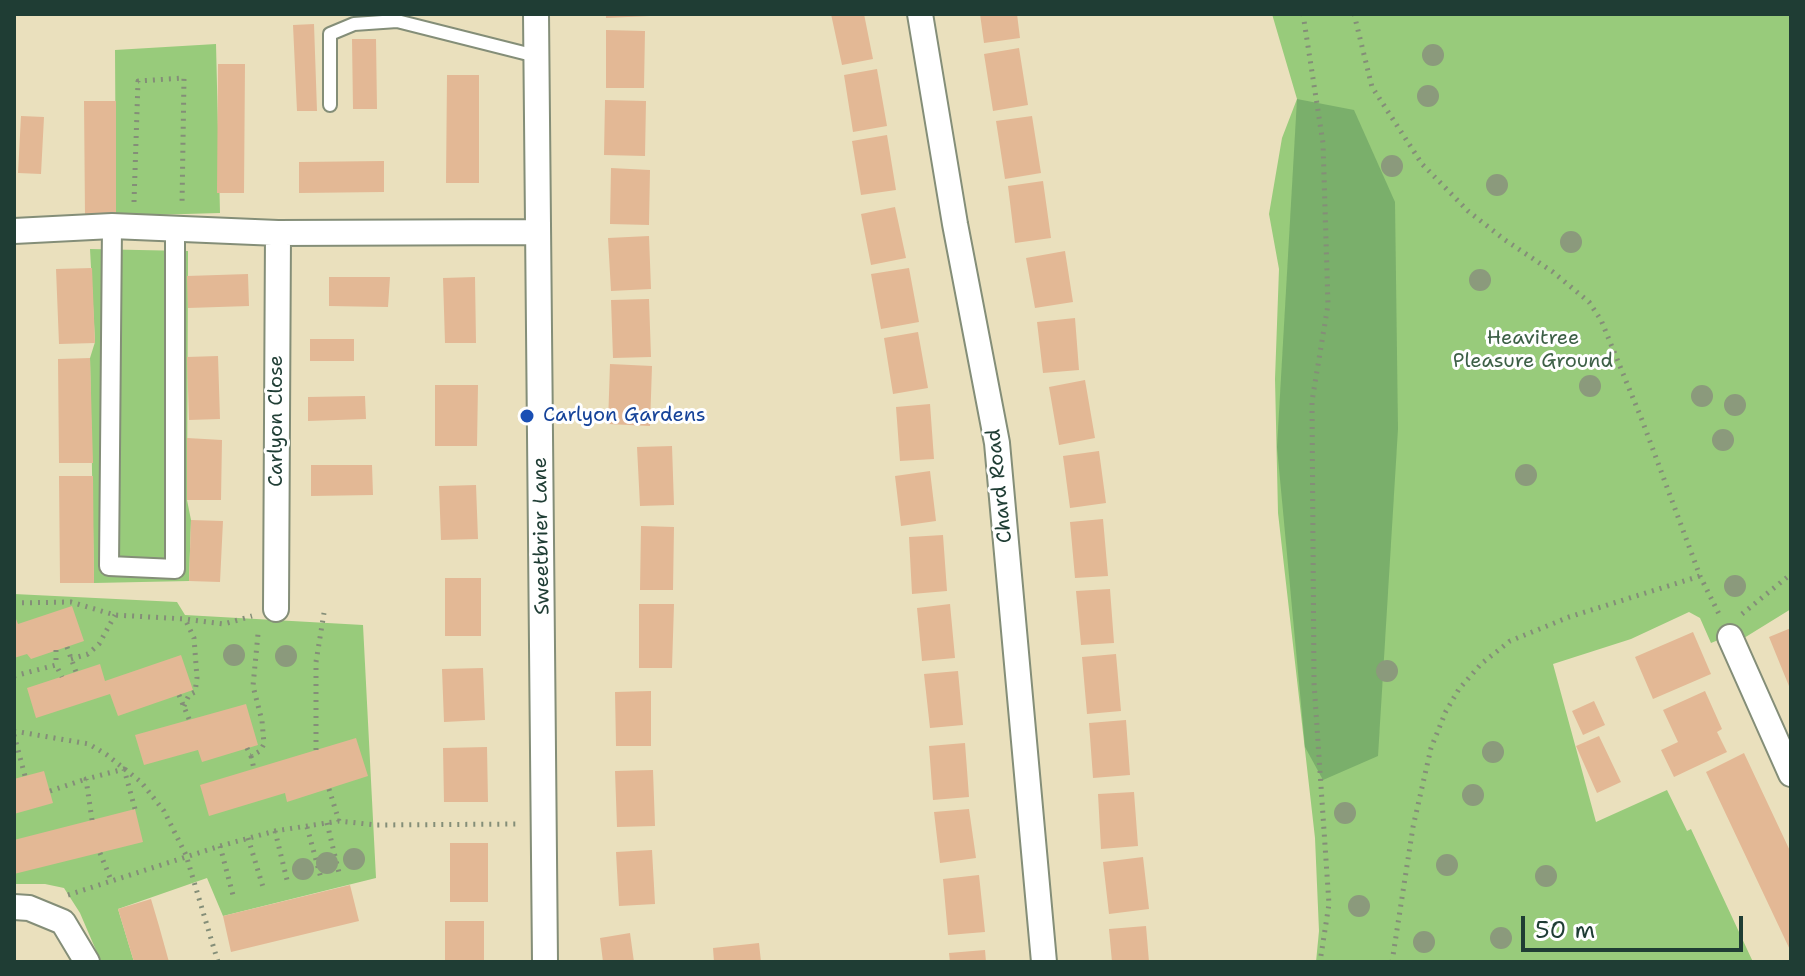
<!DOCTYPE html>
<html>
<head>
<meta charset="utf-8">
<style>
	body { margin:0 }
	#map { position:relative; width:1805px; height:976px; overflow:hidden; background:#eae0bd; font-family:"Shantell Sans",sans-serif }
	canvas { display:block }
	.frame { position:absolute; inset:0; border:16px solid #1f3d34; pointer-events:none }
	.scale { position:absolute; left:1521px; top:916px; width:222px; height:36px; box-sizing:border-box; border:4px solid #1f3d34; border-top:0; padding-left:10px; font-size:24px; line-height:28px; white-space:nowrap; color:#1f3d34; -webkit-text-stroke:6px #fff; paint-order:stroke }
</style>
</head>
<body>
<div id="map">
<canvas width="1805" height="976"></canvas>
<div class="frame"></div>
<div class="scale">50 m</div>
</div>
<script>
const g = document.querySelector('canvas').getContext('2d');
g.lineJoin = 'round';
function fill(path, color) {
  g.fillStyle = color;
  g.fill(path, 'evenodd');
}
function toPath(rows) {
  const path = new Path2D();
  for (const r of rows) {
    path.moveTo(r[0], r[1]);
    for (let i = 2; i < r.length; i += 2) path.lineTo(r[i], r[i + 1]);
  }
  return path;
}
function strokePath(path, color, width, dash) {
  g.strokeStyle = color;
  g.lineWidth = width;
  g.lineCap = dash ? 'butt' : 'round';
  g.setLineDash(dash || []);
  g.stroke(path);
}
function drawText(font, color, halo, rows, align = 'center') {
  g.font = font + ' "Shantell Sans",sans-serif';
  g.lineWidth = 6;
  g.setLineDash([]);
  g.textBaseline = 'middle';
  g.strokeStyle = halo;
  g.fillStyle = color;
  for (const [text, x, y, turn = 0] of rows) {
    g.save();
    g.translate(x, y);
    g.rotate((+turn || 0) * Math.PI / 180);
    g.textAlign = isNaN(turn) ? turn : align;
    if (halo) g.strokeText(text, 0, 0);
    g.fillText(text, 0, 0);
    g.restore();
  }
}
fill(toPath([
	[1272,14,1791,14,1791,609,1744,638,1740,631,1711,643,1700,618,1689,612,1631,639,1553,664,1596,822,1667,790,1687,831,1691,829,1753,962,1316,962,1319,931,1315,838,1278,513,1275,379,1279,269,1269,214,1282,138,1297,99],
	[216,44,220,213,116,216,115,50],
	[90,249,188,251,187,500,191,520,189,581,94,583,90,358,95,342],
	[14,594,177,602,185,615,363,625,376,878,223,916,207,878,118,909,134,962,101,962,80,913,64,888,45,884,14,884]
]), '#98cb7b');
fill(toPath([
	[1297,99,1354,110,1395,202,1398,429,1378,756,1323,780,1305,747,1277,447]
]), '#7aaf6b');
fill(toPath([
	[606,14,650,14,650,16,606,18],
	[831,14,864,14,873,59,842,65],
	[980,14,1017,14,1020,38,984,43],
	[314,24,317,111,297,111,293,25],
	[606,30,645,31,644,88,606,88],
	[352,39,376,39,377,109,353,109],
	[1019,48,1028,105,993,111,984,54],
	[218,64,245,64,244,193,217,193],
	[877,69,887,126,853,132,844,75],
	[447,75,479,75,479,183,446,183],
	[605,100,646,101,645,156,604,155],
	[84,101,116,101,116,216,85,216],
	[21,116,44,117,41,174,18,173],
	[1032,116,1041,173,1005,179,996,121],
	[887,135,896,190,861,195,852,141],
	[384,161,384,192,299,193,299,162],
	[611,168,650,170,649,225,610,224],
	[1043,181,1051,238,1015,243,1008,186],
	[895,207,906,258,871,265,861,214],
	[649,236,651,289,611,291,608,238],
	[1065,251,1073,302,1035,308,1026,258],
	[92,268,95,343,59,344,56,269],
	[909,268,919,322,881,329,871,274],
	[248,274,249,306,188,308,187,276],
	[329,277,390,277,388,307,329,306],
	[475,277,476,343,445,343,443,278],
	[649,299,651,357,613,358,611,300],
	[1075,318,1079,370,1043,373,1037,322],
	[918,332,928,388,893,394,884,338],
	[310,339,354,339,354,361,310,361],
	[218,356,220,419,189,420,187,357],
	[90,358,93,463,59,463,58,359],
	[610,364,652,366,650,426,608,424],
	[1085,380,1095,438,1059,445,1049,387],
	[435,385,478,385,477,446,435,446],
	[365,396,366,419,308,421,308,397],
	[930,404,934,459,900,461,896,407],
	[187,438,222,440,221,500,187,500],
	[672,446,674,505,640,506,637,447],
	[1099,451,1106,503,1070,508,1063,456],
	[311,465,372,465,373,495,311,496],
	[930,471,936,521,901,526,895,476],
	[59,476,93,476,94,583,60,583],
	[476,485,478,539,441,540,439,486],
	[1103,519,1108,576,1075,578,1070,522],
	[191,520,223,521,220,582,189,581],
	[641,526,674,527,673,590,640,590],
	[943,535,947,591,912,594,909,537],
	[445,578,481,578,481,636,445,636],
	[1110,589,1114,643,1081,645,1076,591],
	[639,604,674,604,672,668,639,668],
	[950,604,955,658,922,661,917,608],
	[72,606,84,641,31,659,27,654,14,658,14,614,18,624],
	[1791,628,1791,691,1769,637],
	[1693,632,1711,674,1653,699,1635,657],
	[1116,654,1121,711,1087,714,1082,657],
	[181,655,193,690,118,716,110,694,36,718,27,688,100,664,105,681],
	[483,668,485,720,444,722,442,669],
	[958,671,963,725,930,728,924,674],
	[651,691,651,746,616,746,615,692],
	[1705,691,1722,729,1717,732,1727,752,1674,777,1661,750,1678,742,1663,710],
	[1594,701,1605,725,1583,735,1572,711],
	[246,704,258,745,202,762,198,750,144,765,135,735],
	[1126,720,1130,775,1093,778,1089,723],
	[1599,736,1621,782,1597,793,1576,746],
	[356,738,368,776,287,802,285,793,209,816,200,785],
	[965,743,969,797,933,800,929,746],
	[487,747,488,802,444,802,443,748],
	[1744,753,1791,853,1791,952,1706,772],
	[653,770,655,826,617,827,615,771],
	[44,771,53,803,14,814,14,779],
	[1134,792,1138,846,1101,849,1098,794],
	[135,809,143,842,14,874,14,840],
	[969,809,976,858,940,863,934,812],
	[450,843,488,843,488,902,450,902],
	[652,850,655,904,619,906,616,852],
	[1143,857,1149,909,1109,914,1103,862],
	[979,875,985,932,948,935,943,879],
	[350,885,359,921,231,952,223,916],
	[151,899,159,926,169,962,134,962,118,909],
	[445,921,484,921,484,962,445,962],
	[1146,926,1149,962,1112,962,1109,929],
	[630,933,634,962,603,962,600,938],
	[759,943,761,962,714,962,713,948],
	[985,950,986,962,950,962,949,953]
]), '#e3b895');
const service = toPath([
	[330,105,330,34,354,24,397,21,536,56]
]);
const pedestrian = toPath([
	[112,226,109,566,175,569,175,227]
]);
const minor = toPath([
	[536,14,545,962],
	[920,14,955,224,997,443,1044,962],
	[14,231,112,226,278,233,538,232],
	[276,609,278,233],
	[1730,637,1791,774],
	[14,907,29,908,63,922,87,962]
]);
strokePath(service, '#848e78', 16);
strokePath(pedestrian, '#848e78', 22);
strokePath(minor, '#848e78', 28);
strokePath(toPath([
	[1303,14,1323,143,1328,305,1312,401,1314,683,1329,904,1320,962],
	[1354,14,1372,87,1422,164,1468,211,1505,240,1553,272,1589,302,1601,320,1642,420,1700,576,1719,614],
	[134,202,138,81,184,78,182,205],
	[14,603,71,602,115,615,185,619,224,624,252,616],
	[1742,614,1791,574],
	[67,647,76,672],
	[56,650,56,665],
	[71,659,88,654,99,644,115,615],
	[14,676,56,665,62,677],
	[179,695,189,719],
	[184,706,189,695,195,692,197,678,194,638,185,619],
	[14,731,89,744,107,755,141,782,164,811,186,855,218,962],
	[14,735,25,776],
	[247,748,251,756,260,751,264,744,262,721,253,686,258,634,261,630],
	[316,750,316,662,324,613],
	[251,756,254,769],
	[329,789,339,821],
	[50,791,86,779],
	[92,820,86,779,124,769,135,809],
	[327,823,340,877],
	[307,827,321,878],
	[275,831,288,884],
	[248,838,263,887],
	[220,846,234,899],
	[100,853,111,880],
	[68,895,220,846,275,831,339,821,376,825,519,824],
	[1392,962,1413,827,1431,748,1446,711,1459,689,1481,664,1510,641,1569,617,1700,576]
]), '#848e78', 5, [2, 6]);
strokePath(service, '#fff', 12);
strokePath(pedestrian, '#fff', 18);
strokePath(minor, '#fff', 24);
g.fillStyle = '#8b9a7c';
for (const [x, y] of [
	[1433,55],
	[1428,96],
	[1392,166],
	[1497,185],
	[1571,242],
	[1480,280],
	[1590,386],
	[1702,396],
	[1735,405],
	[1723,440],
	[1526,475],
	[1735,586],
	[234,655],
	[286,656],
	[1387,671],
	[1493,752],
	[1473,795],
	[1345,813],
	[354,859],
	[327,863],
	[1447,865],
	[303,869],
	[1546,876],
	[1359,906],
	[1501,938],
	[1424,942]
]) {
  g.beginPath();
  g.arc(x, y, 11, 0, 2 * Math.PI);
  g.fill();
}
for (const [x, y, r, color] of [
	[527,416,8,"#1a4fb4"]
]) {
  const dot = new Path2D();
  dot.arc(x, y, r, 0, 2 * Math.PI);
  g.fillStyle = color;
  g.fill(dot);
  strokePath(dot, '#fff', 3);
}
drawText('20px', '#3d6046', '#fff', [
	["Heavitree",1533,339],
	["Pleasure Ground",1533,362]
]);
drawText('20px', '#164399', '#fff', [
	["Carlyon Gardens",543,416]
], 'left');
drawText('20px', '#1f3d34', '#fff', [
	["Carlyon Close",277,421,-90],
	["Chard Road",1000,486,-96],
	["Sweetbrier Lane",542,536,-91]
]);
</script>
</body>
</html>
